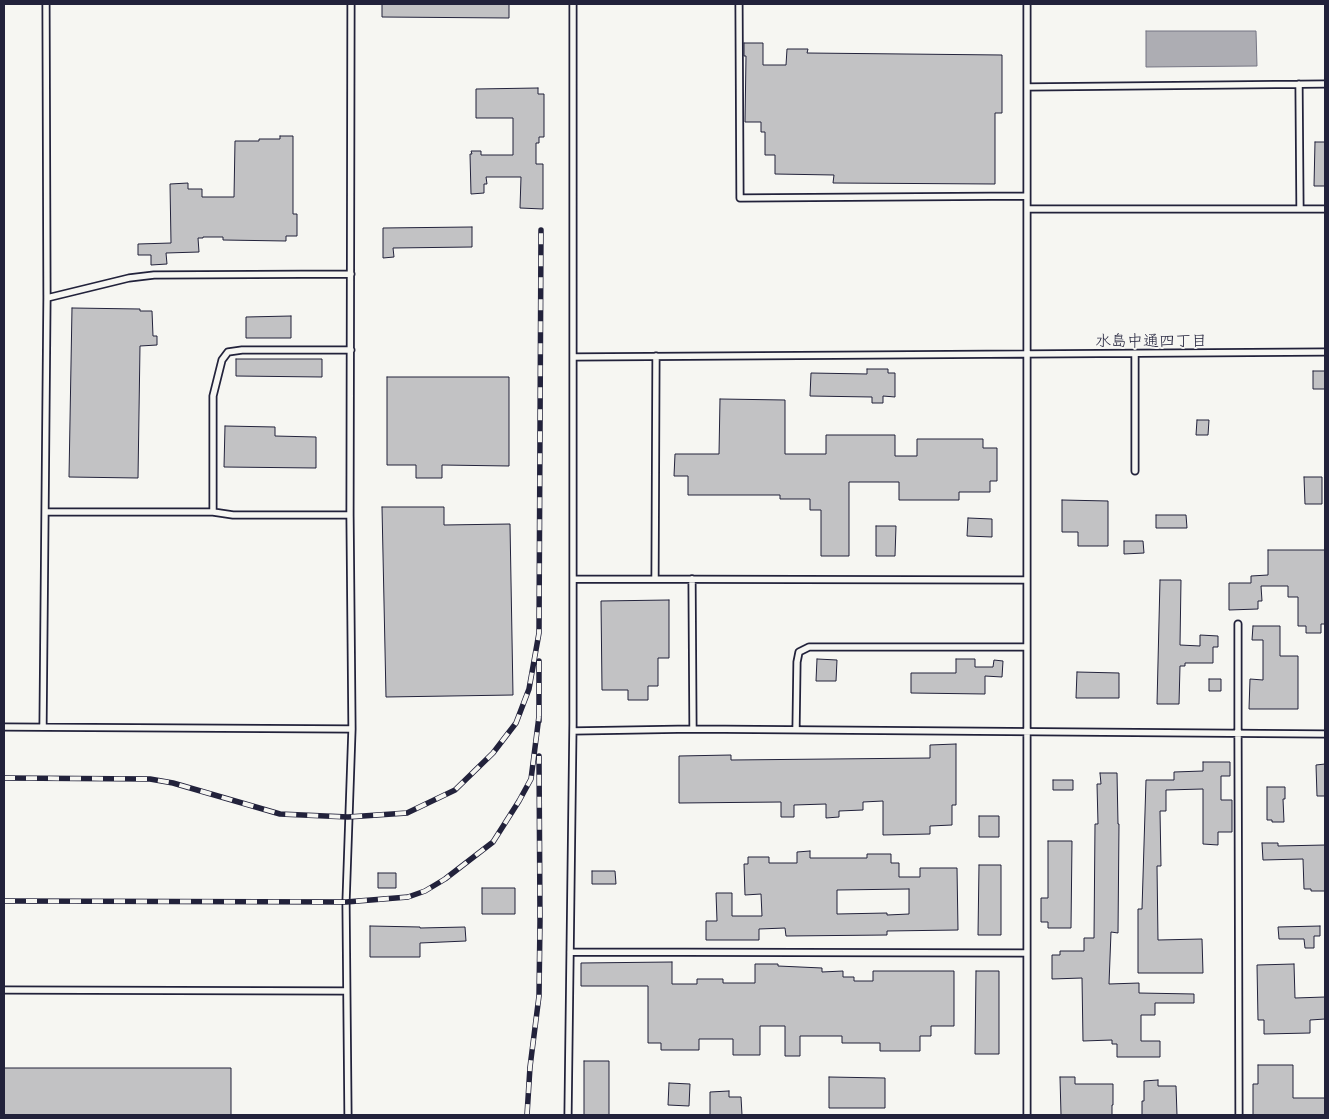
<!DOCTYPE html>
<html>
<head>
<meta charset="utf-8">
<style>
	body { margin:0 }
	#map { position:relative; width:1329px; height:1119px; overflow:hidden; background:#f6f6f2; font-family:"Balsamiq Sans",sans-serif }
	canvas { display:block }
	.frame { position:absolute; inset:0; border:5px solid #22223b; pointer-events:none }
</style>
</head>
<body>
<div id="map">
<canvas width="1329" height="1119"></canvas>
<div class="frame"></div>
</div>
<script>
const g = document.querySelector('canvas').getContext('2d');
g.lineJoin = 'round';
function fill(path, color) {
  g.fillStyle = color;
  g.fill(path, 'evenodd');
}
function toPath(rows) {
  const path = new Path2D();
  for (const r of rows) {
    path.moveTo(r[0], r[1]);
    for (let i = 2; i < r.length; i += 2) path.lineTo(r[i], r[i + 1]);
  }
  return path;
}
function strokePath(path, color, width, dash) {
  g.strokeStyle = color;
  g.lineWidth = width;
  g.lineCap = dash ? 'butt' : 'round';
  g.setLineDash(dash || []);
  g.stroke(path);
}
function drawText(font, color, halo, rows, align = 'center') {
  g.font = font + ' "Balsamiq Sans","Klee One",sans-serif';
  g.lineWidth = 4;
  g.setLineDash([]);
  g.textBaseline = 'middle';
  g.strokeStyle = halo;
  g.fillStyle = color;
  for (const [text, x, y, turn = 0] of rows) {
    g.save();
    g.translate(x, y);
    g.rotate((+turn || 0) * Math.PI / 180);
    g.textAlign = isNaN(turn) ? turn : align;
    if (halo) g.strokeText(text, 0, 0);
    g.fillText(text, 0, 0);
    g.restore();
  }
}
const water = toPath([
	[1146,31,1256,31,1257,66,1146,67,1146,31]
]);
fill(water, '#adadb3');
strokePath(water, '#757583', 1);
const building = toPath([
	[382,4,509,4,509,18,382,17,382,4],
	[744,43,763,43,763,65,786,65,787,49,808,49,807,53,1002,55,1002,113,995,113,995,184,833,183,834,175,775,174,775,155,765,155,765,132,761,132,761,122,745,122,746,56,744,56,744,43],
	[538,88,538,94,544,94,544,137,539,137,539,143,536,143,536,164,543,164,543,209,520,208,521,177,486,177,487,184,484,184,484,193,471,194,470,154,472,154,471,151,481,151,481,155,513,155,513,118,476,118,476,89,538,88],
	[280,136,293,136,293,214,297,214,297,236,286,236,286,241,223,240,223,237,203,237,203,238,198,238,199,252,166,253,167,264,151,265,151,255,138,255,138,244,171,243,170,184,188,183,188,189,202,189,202,197,234,197,235,141,259,141,259,139,280,139,280,136],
	[1315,142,1325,142,1325,186,1314,186,1315,142],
	[472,227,472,247,393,248,394,257,383,258,383,228,472,227],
	[72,308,140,309,140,311,152,311,153,336,157,336,157,345,140,346,138,478,69,477,72,308],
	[291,316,291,338,246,338,246,317,291,316],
	[236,359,322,359,322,377,236,376,236,359],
	[867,369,888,369,888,373,895,373,895,397,883,396,883,403,872,403,872,397,810,396,811,373,867,374,867,369],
	[1313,371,1325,371,1325,389,1313,389,1313,371],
	[387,377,509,377,509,466,442,465,442,478,416,478,416,465,387,465,387,377],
	[720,399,785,400,785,454,826,454,826,435,895,435,895,456,917,456,917,439,983,439,983,448,997,448,997,481,990,481,990,492,959,492,959,500,899,500,899,482,849,482,849,556,821,556,821,510,810,510,810,499,780,499,780,495,688,495,688,476,674,476,675,454,719,454,720,399],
	[1197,420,1209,420,1208,435,1196,435,1197,420],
	[225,426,275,427,275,436,316,437,316,468,224,467,225,426],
	[1304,477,1322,477,1322,504,1305,504,1304,477],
	[1062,500,1108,501,1108,546,1078,546,1078,532,1062,532,1062,500],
	[382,507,444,507,444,525,510,524,513,695,386,697,382,507],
	[1156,515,1186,515,1187,528,1156,528,1156,515],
	[968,518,992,519,992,537,967,536,968,518],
	[876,526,896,526,895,556,876,556,876,526],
	[1124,541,1143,541,1144,553,1124,554,1124,541],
	[1268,550,1325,550,1325,624,1321,624,1321,633,1306,633,1306,626,1298,626,1298,597,1288,597,1288,586,1261,586,1262,601,1258,601,1258,609,1229,610,1229,583,1251,583,1251,576,1268,575,1268,550],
	[1160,580,1181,580,1180,645,1200,646,1200,635,1218,636,1218,647,1213,647,1213,663,1185,663,1185,666,1180,666,1179,704,1157,704,1160,580],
	[669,600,669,658,658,658,658,686,648,686,648,700,628,700,628,690,602,690,601,601,669,600],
	[1253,626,1280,626,1280,656,1298,656,1298,709,1249,709,1250,679,1263,680,1263,640,1252,640,1253,626],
	[817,659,837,660,836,681,816,681,817,659],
	[956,659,975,659,975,667,993,667,994,660,1003,661,1002,677,985,676,985,694,911,693,911,673,956,673,956,659],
	[1077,672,1119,673,1119,698,1076,698,1077,672],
	[1209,679,1221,679,1221,691,1209,691,1209,679],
	[956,744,956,805,952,805,952,825,930,826,930,834,883,835,883,801,863,802,863,810,839,811,839,817,826,818,826,804,794,805,794,817,781,817,781,802,679,803,679,756,731,755,731,760,930,758,930,745,956,744],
	[1203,762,1230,762,1230,776,1221,776,1221,800,1232,800,1232,832,1218,832,1218,845,1203,844,1203,789,1166,790,1166,811,1160,811,1161,866,1157,866,1158,940,1202,939,1203,973,1138,973,1138,909,1142,909,1146,780,1174,780,1174,772,1203,771,1203,762],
	[1325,764,1325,796,1317,796,1316,765,1325,764],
	[1100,773,1117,773,1118,824,1119,824,1118,933,1111,932,1109,984,1139,983,1139,993,1194,994,1194,1003,1155,1003,1155,1015,1141,1015,1141,1041,1160,1041,1160,1057,1117,1057,1117,1044,1112,1044,1112,1040,1083,1041,1082,978,1052,979,1052,955,1060,955,1060,951,1084,951,1084,938,1094,938,1095,824,1098,824,1097,784,1101,784,1100,773],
	[1053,780,1073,780,1073,790,1053,790,1053,780],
	[1267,787,1285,787,1285,799,1283,799,1284,822,1272,822,1272,820,1267,820,1267,787],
	[979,816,999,816,999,837,979,837,979,816],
	[1048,841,1072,841,1071,928,1048,928,1048,922,1041,922,1041,898,1048,898,1048,841],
	[1262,843,1278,843,1278,846,1325,845,1325,891,1311,891,1311,889,1304,889,1303,859,1263,860,1262,843],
	[810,851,810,858,867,858,867,854,891,854,891,863,899,863,899,877,920,877,920,868,957,868,958,930,887,931,887,935,786,936,785,928,759,929,759,940,706,940,706,921,717,921,716,893,732,893,732,916,762,916,761,894,745,895,744,864,748,864,748,857,769,857,769,863,797,863,797,852,810,851],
	[909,889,909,914,887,915,887,913,837,914,837,890,909,889],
	[979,865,1001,865,1001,935,978,935,979,865],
	[592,871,615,871,616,884,592,884,592,871],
	[378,873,396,873,396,888,378,888,378,873],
	[482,888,515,888,515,914,482,914,482,888],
	[370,926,420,927,420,928,465,927,466,941,420,943,420,957,370,957,370,926],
	[1320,926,1320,936,1314,936,1314,948,1305,948,1304,939,1279,939,1278,927,1320,926],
	[672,962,672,984,697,984,697,979,723,979,723,983,755,983,755,964,778,964,778,966,822,968,822,972,843,971,843,977,854,977,854,981,873,981,873,971,954,971,954,1026,931,1026,931,1036,920,1036,920,1051,880,1051,880,1043,842,1043,842,1036,800,1036,800,1056,785,1056,785,1026,760,1026,760,1055,733,1055,733,1039,699,1039,699,1050,661,1050,661,1043,648,1043,648,986,581,986,581,963,672,962],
	[1294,964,1295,998,1325,997,1325,1019,1310,1020,1310,1033,1264,1034,1264,1020,1258,1020,1257,965,1294,964],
	[976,971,999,971,999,1054,975,1054,976,971],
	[584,1061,609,1061,609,1115,584,1115,584,1061],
	[1258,1065,1293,1065,1293,1098,1325,1098,1325,1115,1253,1115,1253,1084,1258,1084,1258,1065],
	[4,1068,231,1068,231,1115,4,1115,4,1068],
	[829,1077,885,1078,885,1108,829,1108,829,1077],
	[1060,1077,1075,1077,1075,1084,1113,1084,1113,1105,1112,1105,1112,1115,1061,1115,1060,1077],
	[1158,1080,1158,1086,1176,1086,1177,1115,1142,1115,1142,1101,1144,1101,1144,1081,1158,1080],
	[669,1083,690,1084,689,1106,668,1105,669,1083],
	[729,1091,729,1097,741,1097,742,1115,710,1115,710,1092,729,1091]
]);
fill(building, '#c2c2c4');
strokePath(building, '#22223b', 1);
const service = toPath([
	[739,4,740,198,1027,196],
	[1027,4,1027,1115],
	[1299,84,1300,209],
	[1027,87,1325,84],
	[1027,209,1325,209],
	[47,298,129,278,154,275,351,274],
	[1135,354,1135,471],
	[573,357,1325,352],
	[45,512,213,512,233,515,350,515],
	[213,512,213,396,222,360,228,352,242,350,351,350],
	[573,579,1027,580],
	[655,579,656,356],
	[692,579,693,729],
	[1238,624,1238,733,1239,1115],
	[4,727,352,729],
	[43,727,47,298,46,4],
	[796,730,797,662,799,652,809,647,1027,647],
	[573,731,693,729,1325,734],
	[570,952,1026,953],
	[4,990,346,991],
	[348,1115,346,902,352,729,350,515,351,4],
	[568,1115,573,723,573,4]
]);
strokePath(service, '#22223b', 9);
strokePath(service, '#f6f6f2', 5.5);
const rail = toPath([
	[539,661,539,721],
	[4,778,150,779,173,783,280,814,348,817,407,813,455,790,493,753,516,723,529,689,539,633,541,230],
	[4,901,346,902,408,897,425,891,445,879,493,842,519,801,531,779,539,716],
	[527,1115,530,1067,539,996,540,921,539,756]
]);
strokePath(rail, '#22223b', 5.5);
strokePath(rail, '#f6f6f2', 4, [11]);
drawText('16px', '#22223b', '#f6f6f2', [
	["水島中通四丁目",1151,342]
]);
</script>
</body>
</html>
